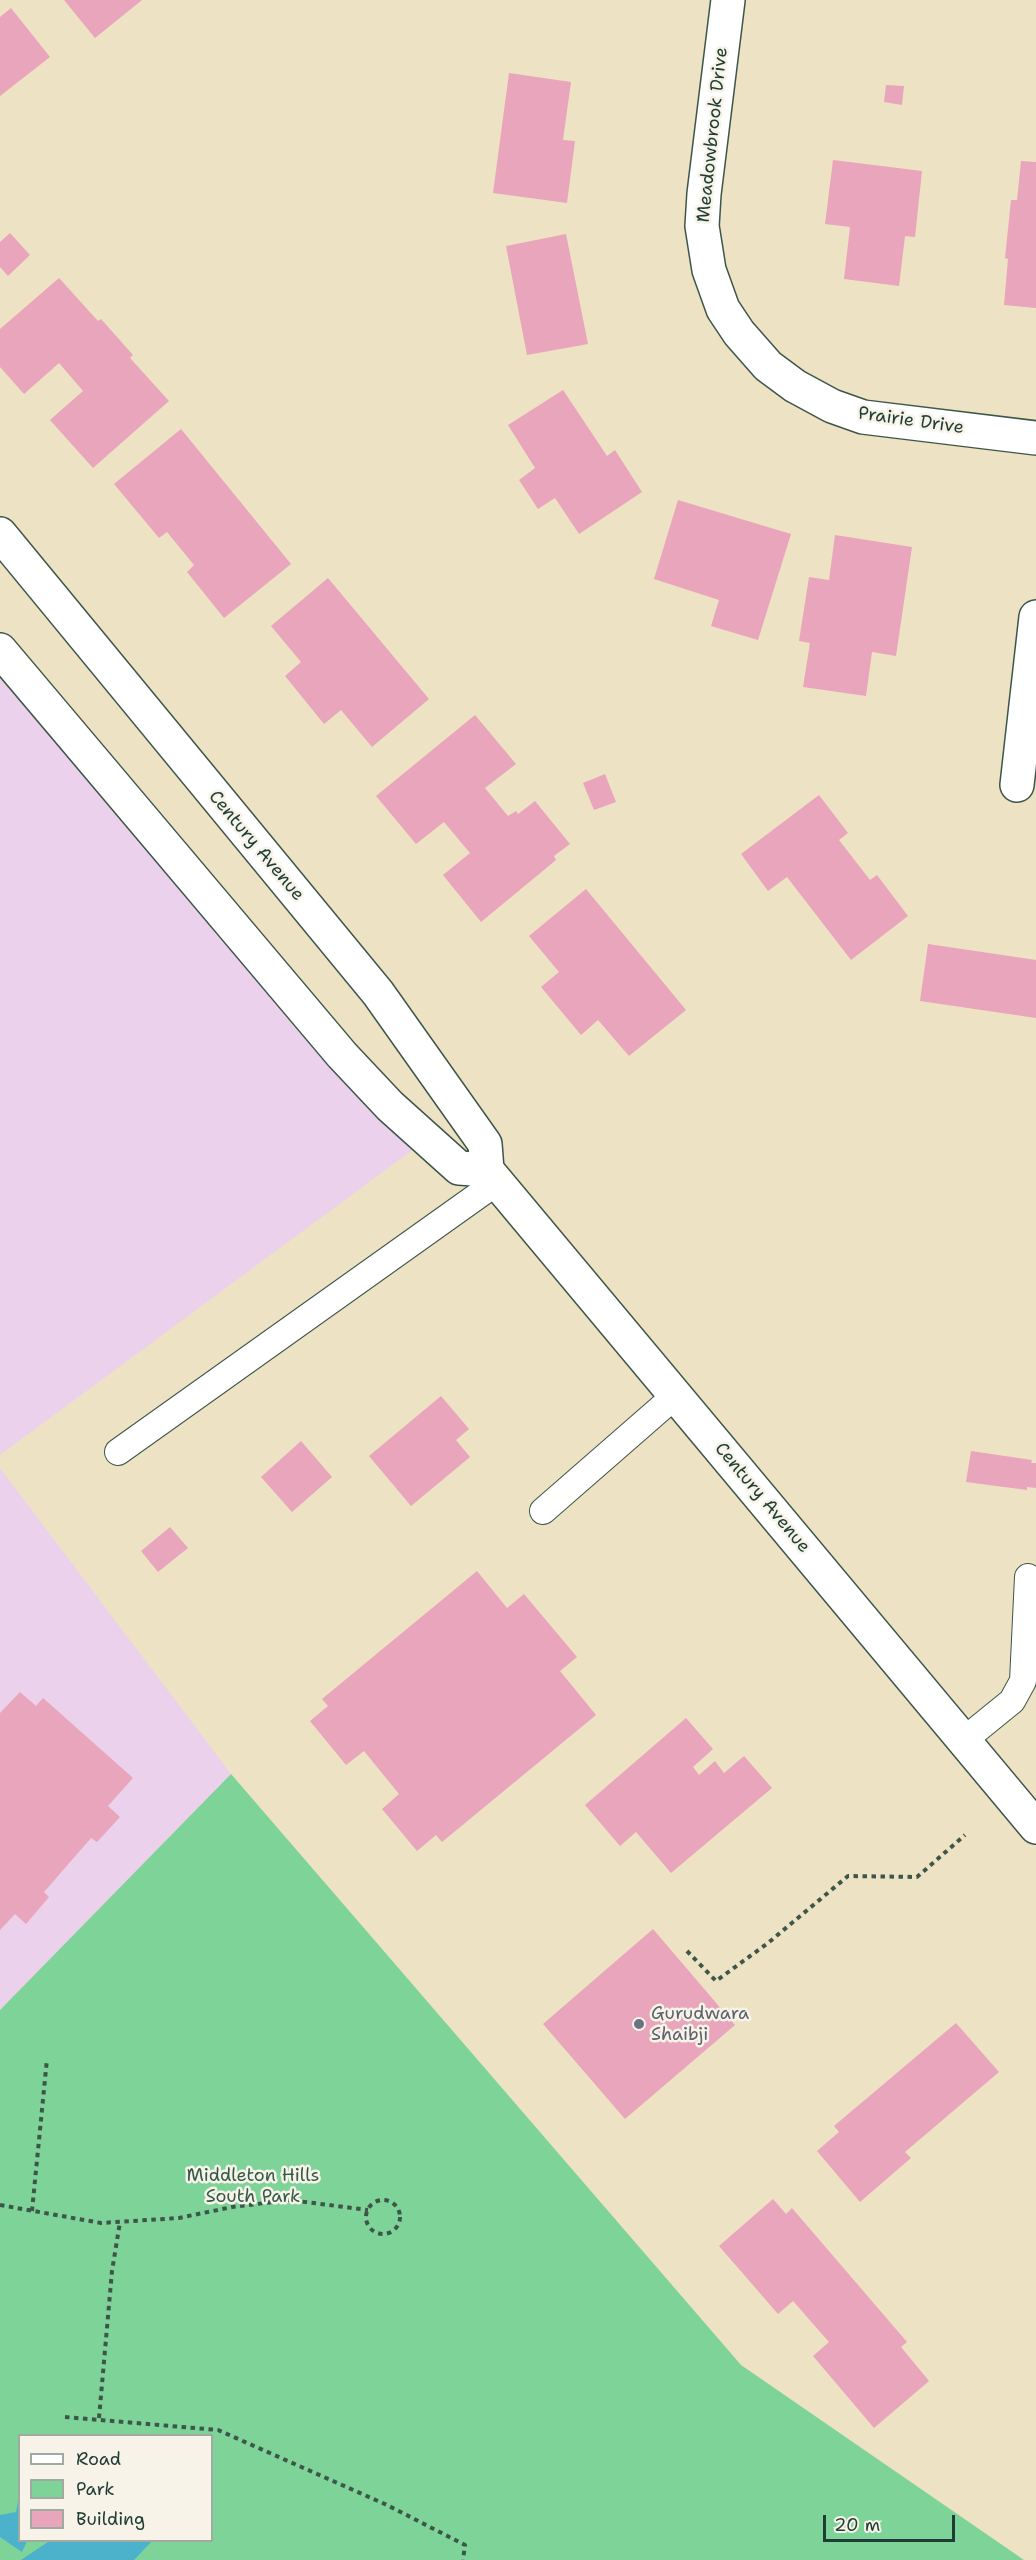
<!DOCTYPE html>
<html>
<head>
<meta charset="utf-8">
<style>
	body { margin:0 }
	#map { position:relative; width:1036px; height:2560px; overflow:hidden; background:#ede2c3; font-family:"Shantell Sans",sans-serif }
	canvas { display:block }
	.legend { position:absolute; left:18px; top:2434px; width:195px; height:108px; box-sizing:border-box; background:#f7f3e8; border:2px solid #a1aaa0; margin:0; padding:8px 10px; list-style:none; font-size:18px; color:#1f3d34 }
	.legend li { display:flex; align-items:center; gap:12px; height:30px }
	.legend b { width:30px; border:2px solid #a1aaa0 }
	.scale { position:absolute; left:823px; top:2515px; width:132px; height:27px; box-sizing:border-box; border:3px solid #1f3d34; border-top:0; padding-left:8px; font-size:18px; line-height:21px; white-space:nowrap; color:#1f3d34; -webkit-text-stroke:4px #f7f3e8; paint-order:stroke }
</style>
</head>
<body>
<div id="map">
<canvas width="1036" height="2560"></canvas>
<ul class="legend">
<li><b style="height:8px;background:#fff"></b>Road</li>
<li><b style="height:16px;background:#7dd398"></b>Park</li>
<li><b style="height:16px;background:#e8a5bc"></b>Building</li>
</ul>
<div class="scale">20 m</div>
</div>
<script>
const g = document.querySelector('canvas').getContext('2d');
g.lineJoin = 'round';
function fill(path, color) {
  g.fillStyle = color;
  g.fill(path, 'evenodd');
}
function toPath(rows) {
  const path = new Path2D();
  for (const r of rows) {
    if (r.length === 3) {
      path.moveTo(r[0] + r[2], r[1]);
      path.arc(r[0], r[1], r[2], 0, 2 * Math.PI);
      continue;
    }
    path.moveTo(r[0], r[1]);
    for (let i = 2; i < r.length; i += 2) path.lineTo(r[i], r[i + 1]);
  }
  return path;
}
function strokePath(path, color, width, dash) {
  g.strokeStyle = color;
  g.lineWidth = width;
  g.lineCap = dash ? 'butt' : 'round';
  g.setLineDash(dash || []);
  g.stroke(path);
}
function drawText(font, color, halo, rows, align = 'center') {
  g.font = font + ' "Shantell Sans",sans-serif';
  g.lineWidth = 5;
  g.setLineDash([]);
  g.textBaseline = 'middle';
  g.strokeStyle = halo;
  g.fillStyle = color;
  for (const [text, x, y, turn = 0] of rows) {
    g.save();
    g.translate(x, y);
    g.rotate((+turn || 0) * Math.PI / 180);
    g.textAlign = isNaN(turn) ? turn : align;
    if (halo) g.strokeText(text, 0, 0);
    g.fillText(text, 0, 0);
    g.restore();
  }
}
fill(toPath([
	[0,650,426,1140,0,1455],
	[0,1468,231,1774,0,2010]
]), '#ebd1eb');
fill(toPath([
	[231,1774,741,2365,1024,2560,0,2560,0,2010],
	[20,2436,212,2436,212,2540,20,2540]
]), '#7dd398');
fill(toPath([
	[19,2496,20,2540,27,2541,22,2552,0,2537,0,2515,16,2512],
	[51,2540,152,2540,152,2541,134,2560,21,2560]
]), '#4cb1cb');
fill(toPath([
	[64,0,142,0,95,38],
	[11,8,50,57,0,96,0,17],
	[509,73,571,82,563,140,575,141,567,203,493,193],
	[886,85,904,86,902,105,884,102],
	[833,160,922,171,915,237,905,236,899,286,844,279,850,227,825,224],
	[1021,161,1036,162,1036,308,1004,305,1008,259,1005,258,1011,200,1017,200],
	[10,233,30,255,8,276,0,267,0,242],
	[566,234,588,344,527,355,506,246],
	[59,278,98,321,101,319,133,355,130,358,169,401,93,468,50,420,83,391,59,363,24,394,0,367,0,329],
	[563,390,607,456,615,450,642,492,579,534,555,498,538,509,519,480,535,468,508,425],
	[181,429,291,564,224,618,187,572,194,565,167,532,159,538,114,484],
	[678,500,791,534,758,640,711,626,719,600,654,579],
	[835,535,912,547,896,656,872,652,866,696,803,687,810,643,799,641,809,577,829,580],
	[328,578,429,699,372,747,341,710,324,724,285,676,301,662,271,626],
	[475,715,516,764,485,788,508,816,516,811,518,814,535,801,570,844,554,856,556,860,481,922,443,875,470,853,444,822,416,844,376,796],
	[605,774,616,802,594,810,583,783],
	[819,795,848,833,839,840,870,880,877,875,908,916,851,960,787,877,768,891,741,854],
	[586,889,686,1010,629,1056,598,1020,581,1035,541,987,559,972,529,936],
	[928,944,1036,960,1036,1018,920,1001],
	[441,1396,469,1429,456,1440,470,1457,411,1506,369,1456],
	[301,1441,332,1477,292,1512,261,1477],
	[971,1451,1032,1460,1031,1463,1036,1463,1036,1488,1027,1487,1027,1490,966,1482],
	[170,1527,188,1548,158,1572,141,1551],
	[477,1571,507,1608,524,1594,577,1657,560,1671,596,1715,442,1842,436,1835,417,1851,382,1809,399,1794,364,1751,346,1765,310,1721,328,1706,322,1699],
	[20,1692,36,1706,43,1698,133,1778,108,1806,120,1817,97,1842,91,1838,44,1892,49,1897,26,1924,15,1914,0,1930,0,1713],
	[686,1718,713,1749,693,1767,699,1775,715,1761,724,1773,744,1756,772,1788,671,1873,636,1832,620,1846,585,1805],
	[653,1929,735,2025,625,2119,543,2024],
	[956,2023,999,2072,905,2152,911,2158,860,2202,817,2151,839,2132,834,2126],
	[773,2199,786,2214,792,2208,907,2342,901,2347,929,2381,874,2428,813,2356,829,2342,793,2301,778,2314,719,2246]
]), '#e8a5bc');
const service = toPath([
	[118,1452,497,1182],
	[543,1511,676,1395],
	[964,1740,1012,1701,1023,1681,1028,1577]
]);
const minor = toPath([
	[728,0,704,194,702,226,709,270,723,309,739,333,768,366,795,386,832,406,863,417,1036,438],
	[1017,785,1036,617]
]);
const secondary = toPath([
	[0,534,378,993,485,1144,487,1170,1036,1827],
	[0,650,342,1055,390,1106,459,1168,487,1170]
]);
strokePath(service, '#3e5649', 28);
strokePath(minor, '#3e5649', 36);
strokePath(secondary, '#3e5649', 36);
strokePath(toPath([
	[687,1951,716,1981,768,1943,848,1876,917,1877,965,1835],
	[383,2217,17],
	[0,2205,101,2223,179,2218,232,2207,290,2200,368,2210],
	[32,2211,47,2059],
	[65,2417,218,2430,387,2505,465,2545,463,2560],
	[99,2418,112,2271,120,2222]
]), '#3e5649', 4, [4.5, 4.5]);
strokePath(service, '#fff', 26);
strokePath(minor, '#fff', 33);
strokePath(secondary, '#fff', 33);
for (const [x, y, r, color] of [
	[639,2024,6,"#6b7280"]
]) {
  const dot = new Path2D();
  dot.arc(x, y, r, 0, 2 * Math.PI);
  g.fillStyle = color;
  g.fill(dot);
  strokePath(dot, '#f7f3e8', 2);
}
drawText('18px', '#1f3d34', '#f7f3e8', [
	["Meadowbrook Drive",713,135,-84],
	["Prairie Drive",911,421,8],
	["Century Avenue",256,846,50],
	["Century Avenue",762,1498,50]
]);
drawText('18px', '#5b616d', '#f7f3e8', [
	["Gurudwara",651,2014],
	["Shaibji",651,2035]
], 'left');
drawText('18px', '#325b48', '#f7f3e8', [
	["Middleton Hills",253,2176],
	["South Park",253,2197]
]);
</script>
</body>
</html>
